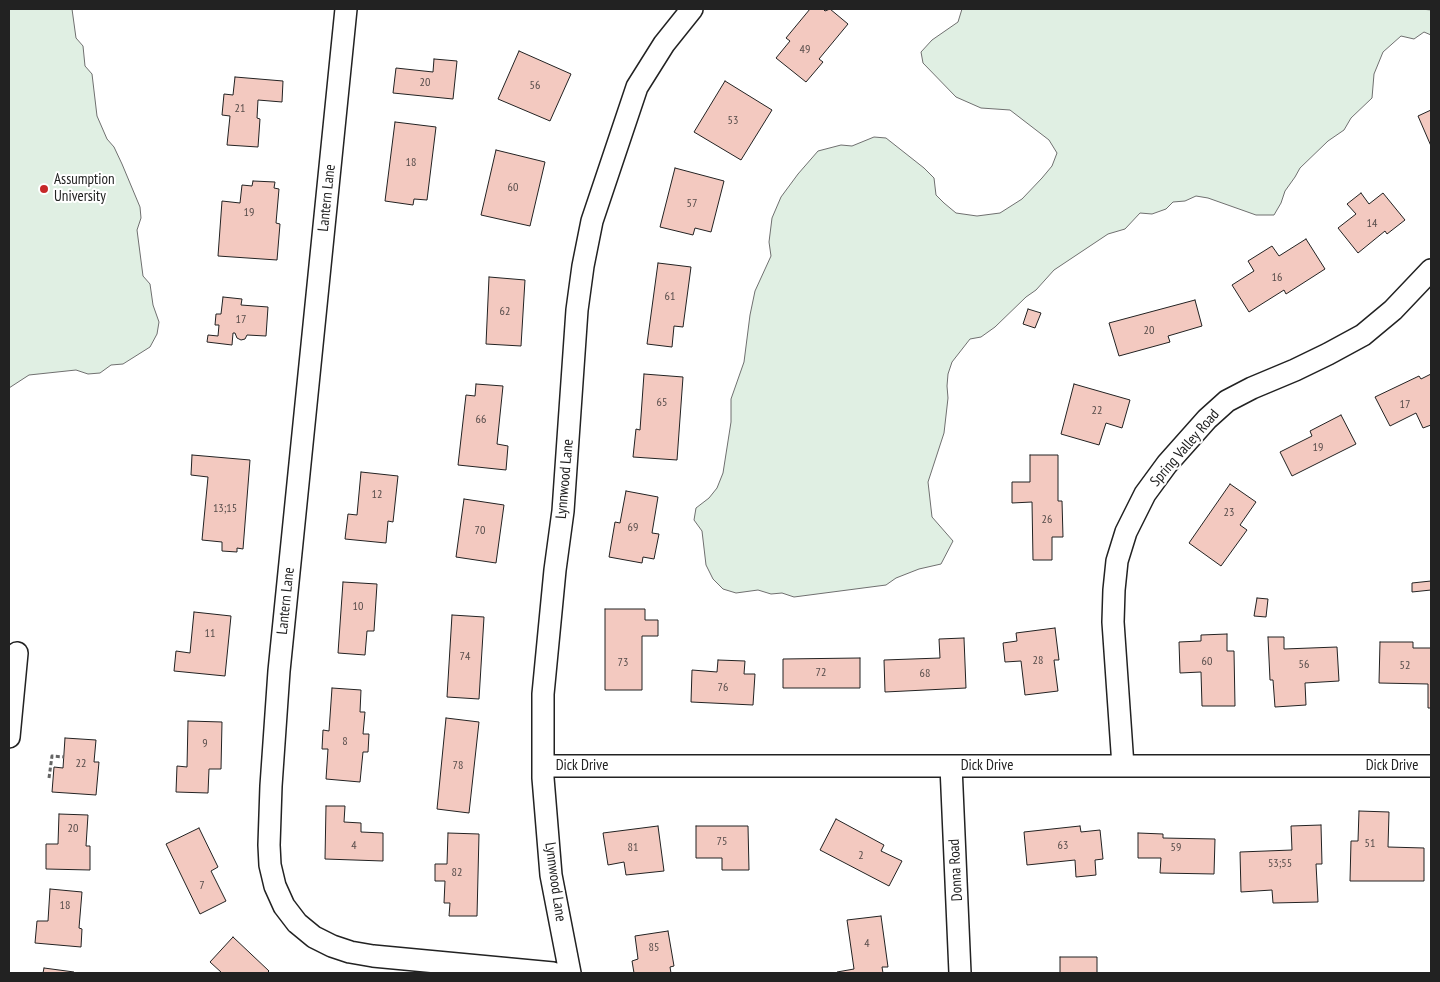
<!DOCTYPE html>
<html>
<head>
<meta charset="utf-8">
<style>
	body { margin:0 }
	#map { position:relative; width:1440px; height:982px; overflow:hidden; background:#fff; font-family:"PT Sans Narrow",sans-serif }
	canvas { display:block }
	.frame { position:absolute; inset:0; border:10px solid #222; pointer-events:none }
</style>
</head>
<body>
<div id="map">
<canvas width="1440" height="982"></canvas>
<div class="frame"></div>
</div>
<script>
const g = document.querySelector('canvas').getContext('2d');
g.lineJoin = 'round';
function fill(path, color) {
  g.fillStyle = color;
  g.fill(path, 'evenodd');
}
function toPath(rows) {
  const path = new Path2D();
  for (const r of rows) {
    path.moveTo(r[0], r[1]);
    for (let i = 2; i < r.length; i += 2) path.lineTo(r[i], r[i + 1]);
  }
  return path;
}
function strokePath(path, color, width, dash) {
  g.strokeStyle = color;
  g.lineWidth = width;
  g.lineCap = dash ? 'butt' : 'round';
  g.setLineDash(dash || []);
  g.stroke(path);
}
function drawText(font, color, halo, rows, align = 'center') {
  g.font = font + ' "PT Sans Narrow",sans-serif';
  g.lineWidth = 4;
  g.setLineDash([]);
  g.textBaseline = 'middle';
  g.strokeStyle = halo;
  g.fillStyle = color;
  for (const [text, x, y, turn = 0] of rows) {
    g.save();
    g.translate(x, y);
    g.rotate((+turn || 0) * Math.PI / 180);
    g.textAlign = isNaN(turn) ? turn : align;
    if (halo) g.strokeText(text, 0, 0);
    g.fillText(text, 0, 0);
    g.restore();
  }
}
const green = toPath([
	[9,9,72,9,76,38,83,46,85,66,92,74,97,116,107,139,114,147,122,164,140,207,141,218,137,230,143,276,150,284,153,305,159,322,157,334,150,347,123,364,111,365,100,373,88,374,76,370,29,375,9,388,9,9],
	[962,9,1421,9,1431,10,1431,35,1424,32,1414,39,1401,36,1383,52,1374,74,1372,98,1351,118,1344,130,1328,141,1300,168,1295,177,1285,191,1281,203,1274,215,1256,215,1208,198,1196,196,1185,201,1173,202,1166,209,1152,214,1140,213,1125,229,1108,234,1054,270,1036,290,1026,297,995,327,981,337,970,339,952,362,948,374,947,386,948,398,944,433,928,482,932,517,953,541,941,564,919,569,896,578,886,585,794,597,782,593,771,594,758,590,736,593,723,589,713,579,706,565,702,531,694,520,696,508,709,498,717,488,723,473,731,422,731,399,744,362,750,315,755,291,771,256,769,242,772,218,781,197,798,174,818,151,841,145,852,146,874,137,886,138,924,168,934,178,936,195,944,203,956,213,977,216,1000,213,1022,199,1042,178,1052,166,1057,153,1049,140,1010,110,981,108,956,97,923,63,921,52,932,40,958,22,962,9]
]);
fill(green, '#e0efe3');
strokePath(green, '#6f6f6f', 1);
const building = toPath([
	[810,9,823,9,825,11,830,9,848,24,819,59,823,62,806,82,776,58,790,41,786,38,810,9],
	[519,51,571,74,550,121,498,99,519,51],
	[434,59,457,61,453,99,393,93,396,68,433,72,434,59],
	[235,77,283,81,282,102,258,100,257,118,260,119,258,147,227,145,230,116,222,115,224,94,233,95,235,77],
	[725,81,772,110,741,160,694,132,725,81],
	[1431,110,1431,146,1418,116,1431,110],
	[395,122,436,127,427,200,414,199,413,205,385,201,395,122],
	[496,150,545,162,530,226,481,215,496,150],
	[675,168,724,181,711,232,695,228,693,235,660,227,675,168],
	[253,181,275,182,274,188,279,189,276,223,280,224,277,260,218,256,222,201,240,203,242,185,252,186,253,181],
	[1361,193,1369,204,1383,193,1405,220,1387,234,1385,231,1358,253,1338,228,1356,214,1347,204,1361,193],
	[1306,239,1325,269,1286,294,1284,290,1249,312,1232,285,1254,271,1248,261,1272,246,1279,256,1306,239],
	[658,263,691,267,683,327,674,326,672,347,647,344,658,263],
	[489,277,525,280,521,346,486,344,489,277],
	[223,297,242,299,241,305,268,307,266,336,247,335,245,339,241,340,237,338,235,333,233,333,232,345,207,342,208,335,218,336,219,325,215,325,216,314,221,314,223,297],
	[1195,300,1202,326,1168,336,1170,342,1119,356,1109,323,1195,300],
	[1028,309,1041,313,1035,328,1023,324,1028,309],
	[644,374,683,377,677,460,633,457,636,429,640,430,644,374],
	[1431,374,1431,425,1423,428,1416,413,1390,426,1375,397,1419,376,1421,379,1431,374],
	[476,384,503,386,497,444,508,446,506,470,458,465,466,395,475,396,476,384],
	[1074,384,1130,400,1122,428,1106,423,1099,445,1061,434,1074,384],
	[1341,415,1356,444,1292,476,1280,452,1312,436,1310,431,1341,415],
	[192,455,250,460,243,549,237,548,237,552,222,551,222,542,202,540,208,477,191,475,192,455],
	[1030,455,1058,455,1058,501,1062,501,1063,537,1052,537,1052,560,1033,560,1032,502,1012,503,1012,482,1030,482,1030,455],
	[361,472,398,476,393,522,388,521,386,543,345,539,348,514,357,515,361,472],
	[1230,484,1256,502,1240,525,1247,530,1221,566,1189,543,1230,484],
	[626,491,658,497,652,533,659,534,654,559,643,557,642,563,609,557,615,522,620,523,626,491],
	[464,499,504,505,496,563,456,557,464,499],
	[1431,581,1431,590,1412,592,1412,583,1431,581],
	[343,582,377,584,374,631,367,631,365,655,338,653,343,582],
	[1257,598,1268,599,1266,617,1254,616,1257,598],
	[605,609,645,609,645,620,658,620,658,636,642,636,642,690,605,690,605,609],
	[194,612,231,616,225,676,174,671,176,651,190,653,194,612],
	[452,615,484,617,479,699,447,697,452,615],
	[1055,628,1059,660,1054,660,1058,691,1025,695,1021,661,1005,662,1003,643,1017,641,1016,633,1055,628],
	[1227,634,1227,651,1234,651,1235,706,1202,706,1201,672,1180,673,1179,642,1201,641,1201,635,1227,634],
	[1268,637,1284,637,1284,649,1337,647,1339,681,1305,683,1306,705,1275,707,1273,680,1270,680,1268,637],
	[964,638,966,688,885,692,884,660,940,658,939,639,964,638],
	[1380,642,1413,642,1413,648,1431,648,1431,708,1428,708,1428,684,1379,683,1380,642],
	[860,658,860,688,783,688,783,659,860,658],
	[718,660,745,661,744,674,755,674,753,705,691,702,692,670,717,672,718,660],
	[332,688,361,690,360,712,365,712,363,734,369,734,368,752,363,752,360,782,326,779,328,749,322,749,323,730,329,731,332,688],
	[446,718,479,722,469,813,437,809,446,718],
	[188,721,222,722,221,769,209,769,208,793,176,792,177,766,187,767,188,721],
	[65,738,96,740,94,762,99,762,96,795,52,792,54,767,63,768,65,738],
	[326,806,345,806,344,822,361,823,361,832,383,833,383,861,325,859,326,806],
	[1359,811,1389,812,1388,847,1424,848,1424,881,1350,881,1351,841,1358,841,1359,811],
	[59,814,88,815,86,846,90,846,90,870,46,869,46,844,58,844,59,814],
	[836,819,884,845,881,851,902,861,889,886,820,850,836,819],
	[1321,825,1322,864,1316,864,1318,902,1273,903,1272,890,1241,892,1240,852,1292,850,1291,826,1321,825],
	[658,826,664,871,626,875,624,862,608,865,603,833,658,826],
	[696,826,748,826,749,870,722,870,722,858,696,858,696,826],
	[1080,826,1081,832,1100,830,1103,859,1095,860,1096,875,1076,877,1075,860,1027,865,1024,832,1080,826],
	[199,828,218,867,211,871,226,901,200,914,166,844,199,828],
	[448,833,479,834,477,916,449,916,450,903,444,903,445,881,435,881,435,864,447,864,448,833],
	[1138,833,1163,834,1163,838,1215,839,1214,874,1160,873,1161,858,1138,858,1138,833],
	[50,889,82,892,79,928,82,929,81,947,35,943,37,921,48,921,50,889],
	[881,916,888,967,882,967,883,973,837,973,837,972,854,969,847,920,881,916],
	[668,931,674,966,670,967,671,973,634,973,632,961,638,959,635,936,668,931],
	[233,937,269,971,267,973,222,973,210,962,233,937],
	[1060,957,1097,957,1097,973,1060,973,1060,957],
	[44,968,74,972,74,973,43,973,44,968]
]);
fill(building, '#f3c9c0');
strokePath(building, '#222', 1);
const minor = toPath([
	[346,9,279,671,271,786,269,845,270,865,275,886,284,906,297,923,314,937,332,946,350,952,373,956,553,973],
	[9,737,17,653],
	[543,766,1431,766],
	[951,766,960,973],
	[1123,766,1113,622,1114,590,1117,561,1126,532,1145,494,1167,464,1207,419,1227,401,1252,388,1295,370,1328,354,1363,335,1393,310,1431,270],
	[570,973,551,875,543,778,543,694,555,570,563,511,577,310,583,266,592,221,637,87,664,44,692,9]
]);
strokePath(minor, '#222', 24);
strokePath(toPath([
	[49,778,52,756,64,757]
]), '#646464', 3, [4, 2.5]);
strokePath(minor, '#fff', 21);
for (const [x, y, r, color] of [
	[44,189,5,"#c62828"]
]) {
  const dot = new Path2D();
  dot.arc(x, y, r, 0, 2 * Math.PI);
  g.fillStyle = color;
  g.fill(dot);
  strokePath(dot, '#fff', 2);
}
drawText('12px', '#564c4a', null, [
	["49",805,50],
	["20",425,83],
	["56",535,86],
	["21",240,109],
	["53",733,121],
	["18",411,163],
	["60",513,188],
	["57",692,204],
	["19",249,213],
	["14",1372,224],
	["16",1277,278],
	["61",670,297],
	["62",505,312],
	["17",241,320],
	["20",1149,331],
	["65",662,403],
	["17",1405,405],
	["22",1097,411],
	["66",481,420],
	["19",1318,448],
	["12",377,495],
	["13;15",225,509],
	["23",1229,513],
	["26",1047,520],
	["69",633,528],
	["70",480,531],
	["10",358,607],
	["11",210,634],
	["74",465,657],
	["28",1038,661],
	["60",1207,662],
	["73",623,663],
	["56",1304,665],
	["52",1405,666],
	["72",821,673],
	["68",925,674],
	["76",723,688],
	["8",345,742],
	["9",205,744],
	["22",81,764],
	["78",458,766],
	["20",73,829],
	["75",722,842],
	["51",1370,844],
	["4",354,846],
	["63",1063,846],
	["81",633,848],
	["59",1176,848],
	["2",861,856],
	["53;55",1280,864],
	["82",457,873],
	["7",202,886],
	["18",65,906],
	["4",867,944],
	["85",654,948]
]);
drawText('15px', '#222', '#fff', [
	["Assumption",54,180],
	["University",54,197]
], 'left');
drawText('15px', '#222', '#fff', [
	["Lantern Lane",327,198,-84],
	["Spring Valley Road",1185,448,-49],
	["Lynnwood Lane",565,479,-85],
	["Lantern Lane",286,601,-84],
	["Dick Drive",582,766],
	["Dick Drive",987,766],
	["Dick Drive",1392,766],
	["Donna Road",956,870,-93],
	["Lynnwood Lane",555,882,82]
]);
</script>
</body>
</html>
